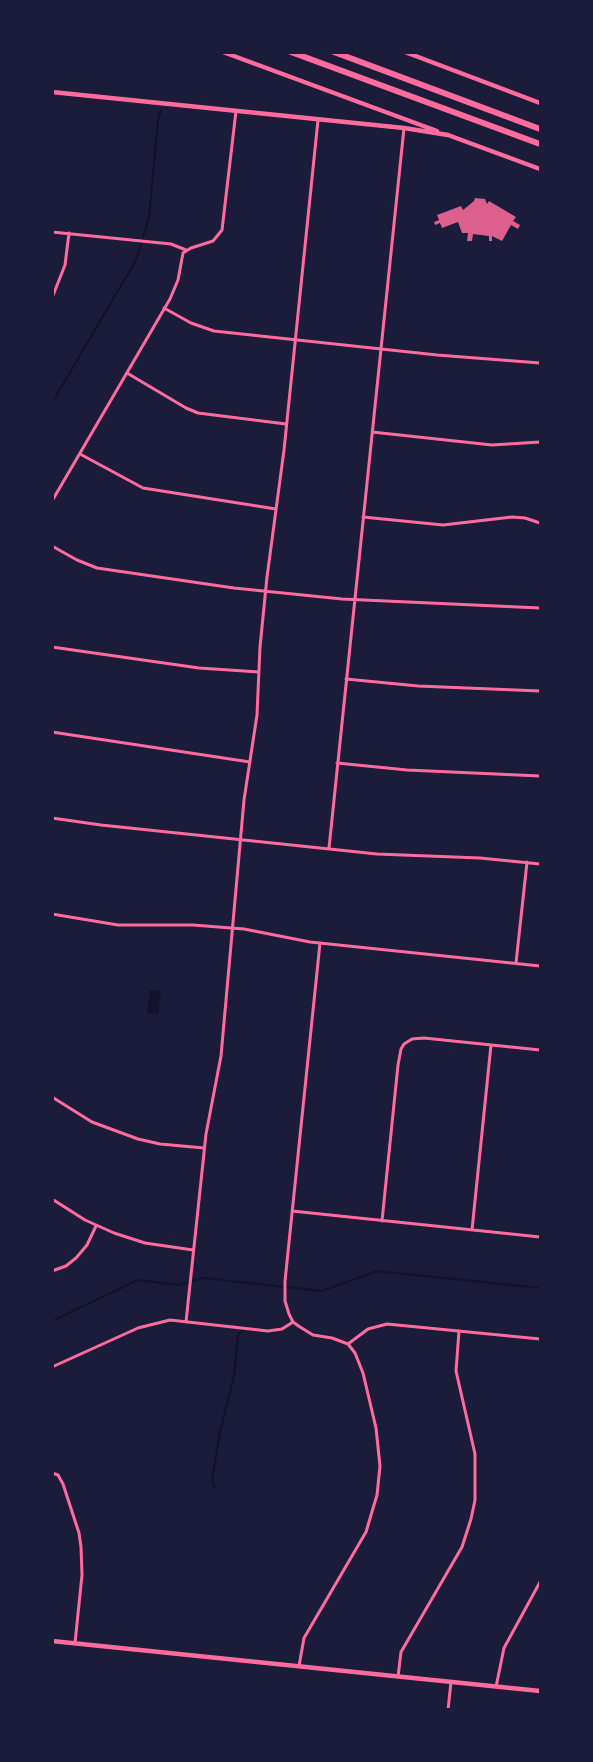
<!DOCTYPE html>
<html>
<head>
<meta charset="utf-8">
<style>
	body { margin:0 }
	#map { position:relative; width:593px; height:1762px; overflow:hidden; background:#1b1b3a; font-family:"Archivo Narrow",sans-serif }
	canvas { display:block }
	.frame { position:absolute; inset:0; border:54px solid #1b1b3a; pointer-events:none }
</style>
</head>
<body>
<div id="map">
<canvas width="593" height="1762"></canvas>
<div class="frame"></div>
</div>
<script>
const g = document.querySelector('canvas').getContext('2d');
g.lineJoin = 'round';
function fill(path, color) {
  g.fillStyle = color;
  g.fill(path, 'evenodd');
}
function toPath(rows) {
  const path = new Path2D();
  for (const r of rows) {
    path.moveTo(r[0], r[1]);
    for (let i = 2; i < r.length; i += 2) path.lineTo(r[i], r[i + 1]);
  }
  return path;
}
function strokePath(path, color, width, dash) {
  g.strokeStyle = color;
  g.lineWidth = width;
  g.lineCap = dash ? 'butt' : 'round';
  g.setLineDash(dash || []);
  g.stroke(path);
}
fill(toPath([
	[150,990,161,991,158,1014,147,1013]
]), '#12122b');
strokePath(toPath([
	[52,403,136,260,149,218,158,121,161,110],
	[52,1321,138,1280,178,1285,203,1278,322,1291,377,1271,540,1288],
	[216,1489,212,1481,220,1432,234,1376,238,1336,243,1330]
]), '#12122b', 2);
fill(toPath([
	[475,198,485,199,487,204,489,201,516,217,513,221,520,225,518,229,511,225,502,241,492,236,492,241,489,241,489,236,473,234,472,241,467,241,468,233,462,233,458,222,442,228,440,223,435,225,434,222,439,220,437,215,461,206,463,210,474,201]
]), '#dd5f8e');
strokePath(toPath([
	[52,232,171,244,186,250],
	[52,298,65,265,69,233],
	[164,308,191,323,214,331,437,355,540,363],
	[127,373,186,408,198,413,286,424],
	[372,432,492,445,540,442],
	[80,454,143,488,276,509],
	[52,501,170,299,178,280,183,253,191,248,213,241,222,230,236,111],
	[363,517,443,525,512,517,525,518,540,523],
	[52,546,77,560,97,568,234,588,342,599,540,608],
	[52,647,199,668,259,672],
	[346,679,418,686,540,691],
	[52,732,250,762],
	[337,763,407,770,540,776],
	[52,818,101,825,377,854,480,858,540,864],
	[329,848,404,128],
	[52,914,118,925,193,925,244,929,310,942,540,966],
	[516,963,527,862],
	[52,1097,92,1122,138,1139,160,1144,204,1148],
	[52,1199,85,1220,114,1233,145,1243,193,1250],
	[292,1211,540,1237],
	[382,1221,398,1065,401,1049,404,1044,412,1039,424,1038,540,1050],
	[472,1230,491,1045],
	[52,1271,66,1266,76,1258,87,1245,96,1226],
	[186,1322,206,1134,221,1056,244,800,257,715,260,647,267,577,284,450,318,120],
	[348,1344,368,1329,387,1324,540,1339],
	[52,1367,138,1328,170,1320,268,1331,282,1329,293,1322],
	[52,1473,58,1475,63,1484,79,1533,81,1547,82,1575,75,1643],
	[299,1666,304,1638,366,1532,377,1495,380,1466,376,1428,363,1373,355,1353,348,1344,332,1338,313,1335,300,1327,293,1322,289,1314,285,1301,285,1281,320,943],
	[398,1677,401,1652,462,1547,471,1519,475,1500,475,1454,456,1371,459,1331],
	[496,1687,504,1648,540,1582],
	[448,1710,451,1682]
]), '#ff6b9d', 3);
strokePath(toPath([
	[223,52,437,131],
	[405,52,540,103],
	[52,92,404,128,448,135,540,169],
	[52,1641,540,1691]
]), '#ff6b9d', 4.5);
strokePath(toPath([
	[291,52,540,144],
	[334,52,540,129]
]), '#ff6b9d', 6);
</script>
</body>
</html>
